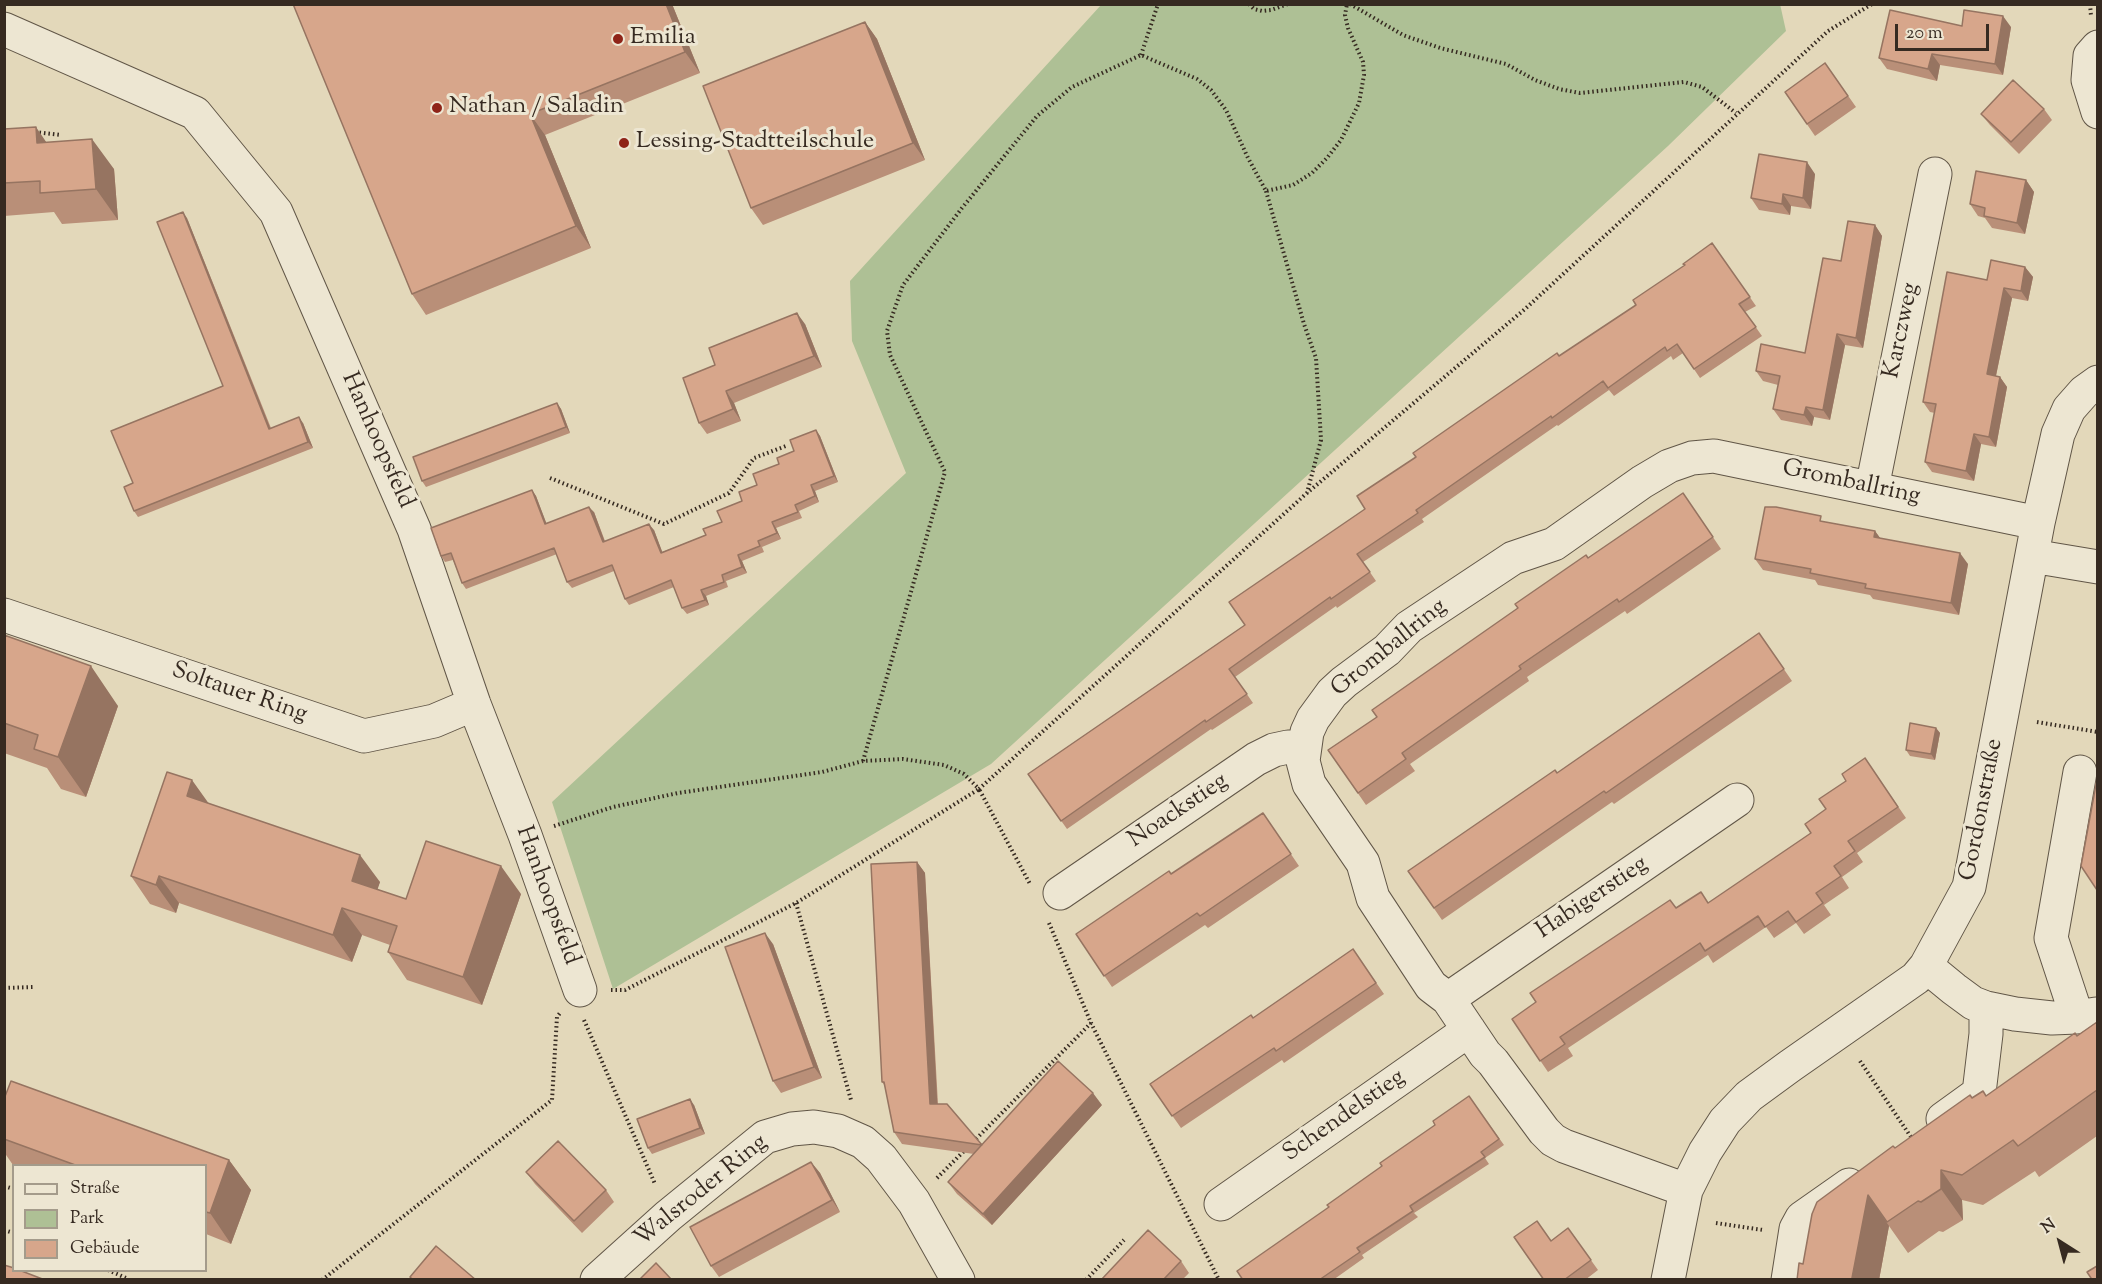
<!DOCTYPE html>
<html>
<head>
<meta charset="utf-8">
<style>
	body { margin:0 }
	#map { position:relative; width:2102px; height:1284px; overflow:hidden; background:#e3d8ba; font-family:"Sorts Mill Goudy",serif }
	canvas { display:block }
	.frame { position:absolute; inset:0; border:6px solid #362a21; pointer-events:none }
	.legend { position:absolute; left:12px; top:1164px; width:195px; height:108px; box-sizing:border-box; background:#ede6d2; border:2px solid #a49b8b; margin:0; padding:8px 10px; list-style:none; font-size:18px; color:#362a21 }
	.legend li { display:flex; align-items:center; gap:12px; height:30px }
	.legend b { width:30px; border:2px solid #a49b8b }
	.north { position:absolute; left:2030px; top:1212px; width:60px; height:60px; -webkit-text-stroke:4px #ede6d2; paint-order:stroke; rotate:324deg; font-size:16px; font-weight:700; line-height:24px; text-align:center; color:#362a21 }
	.north::after { content:''; display:block; margin:auto; width:21px; height:27px; background:#362a21; clip-path:polygon(50% 0,100% 100%,50% 72%,0 100%) }
	.scale { position:absolute; left:1895px; top:24px; width:94px; height:27px; box-sizing:border-box; border:3px solid #362a21; border-top:0; padding-left:8px; font-size:18px; line-height:21px; white-space:nowrap; color:#362a21; -webkit-text-stroke:4px #ede6d2; paint-order:stroke }
</style>
</head>
<body>
<div id="map">
<canvas width="2102" height="1284"></canvas>
<div class="frame"></div>
<ul class="legend">
<li><b style="height:8px;background:#ede6d2"></b>Straße</li>
<li><b style="height:16px;background:#aec095"></b>Park</li>
<li><b style="height:16px;background:#d7a68b"></b>Gebäude</li>
</ul>
<div class="north">N</div>
<div class="scale">20 m</div>
</div>
<script>
const g = document.querySelector('canvas').getContext('2d');
g.lineJoin = 'round';
function fill(path, color) {
  g.fillStyle = color;
  g.fill(path, 'evenodd');
}
function toPath(rows) {
  const path = new Path2D();
  for (const r of rows) {
    path.moveTo(r[0], r[1]);
    for (let i = 2; i < r.length; i += 2) path.lineTo(r[i], r[i + 1]);
  }
  return path;
}
function strokePath(path, color, width, dash) {
  g.strokeStyle = color;
  g.lineWidth = width;
  g.lineCap = dash ? 'butt' : 'round';
  g.setLineDash(dash || []);
  g.stroke(path);
}
function drawText(font, color, halo, rows, align = 'center') {
  g.font = font + ' "Sorts Mill Goudy",serif';
  g.lineWidth = 6;
  g.setLineDash([]);
  g.textBaseline = 'middle';
  g.strokeStyle = halo;
  g.fillStyle = color;
  for (const [text, x, y, turn = 0] of rows) {
    g.save();
    g.translate(x, y);
    g.rotate((+turn || 0) * Math.PI / 180);
    g.textAlign = isNaN(turn) ? turn : align;
    if (halo) g.strokeText(text, 0, 0);
    g.fillText(text, 0, 0);
    g.restore();
  }
}
fill(toPath([
	[1101,5,1780,4,1786,31,1668,146,991,764,613,989,552,802,906,473,852,341,850,281]
]), '#aec095');
const minor = toPath([
	[4,29,195,113,276,212,414,529,474,704,525,835,580,990],
	[2098,47,2090,56,2088,80,2098,112],
	[1872,488,1935,174],
	[2032,556,2098,567],
	[4,615,364,736,434,721,474,704],
	[1060,893,1256,759,1274,750,1288,747,1304,747],
	[1926,966,1954,989,1973,1003,1986,1008,2015,1014,2052,1018,2077,1017,2096,1014],
	[1448,999,1737,800],
	[2077,1017,2051,938,2080,772],
	[1943,1119,1979,1093,1986,1034,1986,1008],
	[1686,1190,1564,1146,1553,1140,1544,1131,1493,1062,1485,1054,1448,999,1431,986,1373,898,1363,863,1309,784,1303,761,1307,732,1313,719,1332,693,1344,682,1387,650,1409,627,1513,558,1554,544,1642,482,1669,466,1692,458,1714,456,2038,523],
	[1221,1204,1469,1030],
	[597,1280,668,1216,765,1137,792,1129,814,1127,838,1131,863,1142,881,1158,914,1202,958,1280],
	[1668,1280,1686,1190,1705,1152,1725,1121,1749,1096,1790,1066,1916,978,1926,966,1969,887,2038,523,2058,434,2069,409,2084,392,2098,382],
	[1788,1280,1796,1229,1802,1218,1849,1185]
]);
strokePath(minor, '#615647', 35);
strokePath(toPath([
	[1249,4,1254,9,1262,11,1271,10,1288,4],
	[1350,4,1403,35,1440,48,1506,64,1535,80,1559,89,1580,93,1684,82,1702,87,1736,113],
	[2090,4,2091,16],
	[1141,55,1158,4],
	[35,132,61,135],
	[1266,191,1304,324,1316,358,1321,440,1307,493],
	[550,478,664,524,729,493,754,458,786,446],
	[2037,722,2098,732],
	[863,761,945,472,890,355,887,331,903,285,962,208,1037,116,1072,87,1141,55,1197,79,1211,90,1226,110,1248,158,1266,191,1293,185,1312,173,1327,158,1341,140,1359,103,1364,75,1363,62,1348,28,1345,15,1347,4],
	[554,826,613,807,678,793,822,772,863,761,903,759,944,765,964,774,979,789,1307,493,1525,309,1828,31,1872,4],
	[796,903,851,1100],
	[1049,923,1091,1023,1219,1280],
	[4,988,34,987],
	[611,990,625,990,796,903,979,789,1030,884],
	[584,1020,655,1184],
	[1860,1061,1913,1140],
	[973,1142,1091,1023],
	[937,1178,966,1149],
	[4,1186,14,1189],
	[1716,1223,1763,1230],
	[4,1230,14,1233],
	[108,1270,126,1278],
	[322,1280,552,1100,557,1017,560,1013],
	[1086,1280,1124,1240]
]), '#362a21', 4, [1.5, 3]);
strokePath(minor, '#ede6d2', 33);
fill(toPath([
	[293,4,672,4,700,73,545,135,591,248,426,315,412,294],
	[865,22,877,39,925,160,763,225,751,208],
	[2011,27,2003,75,1940,65,1937,81,1887,69,1879,58],
	[1825,63,1856,107,1815,136,1785,92],
	[2044,109,2052,120,2019,154,1990,125,1981,114],
	[4,129,46,142,114,169,118,220,62,224,54,212,4,216],
	[1815,174,1811,209,1791,206,1790,215,1759,210,1751,198],
	[2026,180,2034,192,2025,234,1992,228,1985,218,1978,216,1970,204],
	[187,218,271,428,303,423,313,448,138,517,134,511,223,386],
	[1875,225,1882,236,1863,348,1845,345,1830,420,1814,417,1812,426,1781,420,1773,409,1778,385,1763,381,1756,371,1805,353,1841,261],
	[1712,243,1756,306,1745,312,1762,336,1700,378,1683,353,1673,360,1671,356,1614,396,1609,390,1558,426,1557,425,1422,519,1424,522,1363,562,1376,581,1337,608,1336,606,1235,677,1253,703,1212,730,1211,729,1067,829,1028,774,1245,625,1365,509,1416,457,1559,356,1636,305],
	[2025,267,2033,277,2028,301,2012,298,1996,376,2000,377,2007,387,1996,447,1981,444,1974,481,1932,472,1925,462,1935,413,1930,412,1923,402,1987,280],
	[805,324,822,367,734,403,741,421,707,434,699,423,715,365],
	[557,403,561,409,570,433,426,487,422,481],
	[816,430,820,436,838,482,815,491,819,502,799,511,802,518,776,528,781,539,762,547,764,552,742,561,747,573,726,581,728,587,706,596,709,605,687,614,682,608,674,587,629,605,625,599,614,571,572,588,567,582,557,554,466,589,462,583,453,560,445,562,441,556,532,490,536,496,546,523,594,512,605,541,654,530,662,552,706,535,722,522,757,485],
	[1683,493,1721,549,1627,614,1625,611,1527,677,1529,681,1410,764,1415,771,1366,805,1328,750,1377,717,1518,608,1588,558],
	[1825,522,1875,531,1880,538,1968,564,1959,615,1873,599,1870,595,1818,585,1815,580,1763,570,1755,559],
	[1759,633,1792,681,1614,804,1612,802,1442,920,1408,871,1557,773],
	[4,635,118,706,86,797,61,789,47,768,4,753],
	[1936,728,1940,733,1935,760,1910,756,1906,750],
	[1865,758,1906,818,1857,853,1863,862,1842,877,1849,888,1824,905,1831,915,1804,934,1796,923,1774,938,1766,927,1713,963,1708,955,1568,1048,1573,1056,1548,1072,1512,1019,1676,908,1709,903,1811,833,1846,781],
	[208,803,380,882,377,889,406,899,521,894,482,1005,407,980,388,952,390,945,362,935,352,962,179,903,176,913,150,904,131,876],
	[1263,813,1299,866,1208,928,1205,925,1112,987,1076,934,1171,874],
	[917,862,925,873,938,1104,982,1145,1102,1105,992,1225,957,1194,948,1182,974,1154,902,1144,894,1132,885,1086,882,1082],
	[773,944,822,1078,781,1093,773,1081],
	[1353,949,1384,994,1284,1063,1282,1060,1181,1128,1150,1084,1253,1018],
	[2097,1022,2097,1136,2039,1177,2035,1171,1983,1205,1962,1200,1963,1220,1943,1232,1939,1231,1908,1253,1889,1226,1879,1280,1797,1280,1803,1264,1895,1148,1972,1098,1986,1096],
	[1469,1096,1504,1145,1485,1158,1489,1164,1414,1213,1418,1217,1362,1255,1364,1258,1333,1280,1243,1280,1329,1207,1435,1125],
	[4,1099,229,1160,251,1190,231,1244,206,1234,206,1166,15,1166,13,1165,4,1152],
	[694,1105,705,1134,652,1154,648,1148],
	[811,1162,820,1173,840,1212,719,1277,711,1266],
	[526,1172,606,1190,614,1202,582,1233,535,1184],
	[1568,1228,1598,1270,1585,1280,1544,1280,1551,1241],
	[1181,1261,1189,1273,1182,1280,1101,1280]
]), '#b98f78');
fill(toPath([
	[666,4,672,4,700,73,685,52],
	[2003,16,2011,27,2003,75,1995,64],
	[865,22,877,39,925,160,913,143],
	[1932,54,1940,65,1937,81,1928,69],
	[530,114,545,135,591,248,576,226],
	[36,127,57,158,37,143],
	[92,139,114,169,118,220,96,189],
	[1807,162,1815,174,1811,209,1803,198],
	[2026,180,2034,192,2025,234,2017,223],
	[1783,194,1791,206,1790,215,1782,204],
	[183,212,187,218,273,435,269,429],
	[1875,225,1882,236,1863,348,1856,338],
	[2025,267,2033,277,2028,301,2021,291],
	[2004,288,2012,298,1994,385,1987,374],
	[797,313,805,324,822,367,814,356],
	[1837,334,1845,345,1830,420,1823,410],
	[2000,377,2007,387,1996,447,1989,437],
	[726,391,734,403,741,421,733,409],
	[557,403,561,409,570,433,566,427],
	[1806,407,1814,417,1812,426,1804,415],
	[299,417,303,423,313,448,308,442],
	[816,430,820,436,838,482,834,476],
	[1974,434,1981,444,1974,481,1966,471],
	[811,485,815,491,819,502,815,496],
	[532,490,536,496,549,530,545,524],
	[589,507,594,512,607,548,603,542],
	[772,522,776,528,781,539,777,533],
	[649,524,654,530,665,559,661,553],
	[1875,531,1883,542,1874,537],
	[1960,553,1968,564,1959,615,1951,603],
	[738,555,742,561,747,573,742,567],
	[701,590,706,596,709,605,705,600],
	[91,666,118,706,86,797,58,757],
	[1936,728,1940,733,1935,760,1931,754],
	[192,780,212,808,187,796],
	[360,855,380,882,371,909,352,881],
	[917,862,925,873,938,1116,930,1104],
	[501,866,521,894,482,1005,463,977],
	[159,876,179,903,176,913,156,885],
	[342,908,362,935,352,962,333,935],
	[765,933,773,944,822,1078,814,1067],
	[1093,1093,1102,1105,992,1225,983,1214],
	[690,1099,694,1105,705,1134,700,1128],
	[229,1160,251,1190,231,1244,210,1213],
	[811,1162,820,1173,840,1212,832,1200],
	[1941,1170,1962,1200,1963,1220,1941,1189],
	[1868,1195,1889,1226,1879,1280,1852,1280,1852,1278]
]), '#967461');
const building = toPath([
	[293,4,666,4,685,52,530,114,576,226,412,294,293,4],
	[1890,10,1962,26,1964,10,2003,16,1995,64,1932,54,1928,69,1879,58,1890,10],
	[865,22,913,143,751,208,703,86,865,22],
	[1825,63,1848,96,1807,124,1785,92,1825,63],
	[2013,80,2044,109,2011,142,1981,114,2013,80],
	[36,127,37,143,92,139,96,189,40,193,40,181,4,183,4,129,36,127],
	[1759,154,1807,162,1803,198,1783,194,1782,204,1751,198,1759,154],
	[1976,171,2026,180,2017,223,1984,216,1985,208,1970,204,1976,171],
	[183,212,269,429,299,417,308,442,134,511,124,487,133,483,111,431,223,386,157,222,183,212],
	[1848,221,1875,225,1856,338,1837,334,1823,410,1806,407,1804,415,1773,409,1780,376,1756,371,1761,344,1805,353,1823,258,1841,261,1848,221],
	[1712,243,1750,297,1739,304,1756,327,1694,369,1677,344,1667,351,1665,347,1608,388,1603,381,1552,418,1551,416,1416,510,1418,513,1357,554,1370,572,1331,599,1330,597,1229,669,1247,694,1206,722,1205,720,1061,821,1028,774,1245,625,1229,602,1365,509,1357,496,1416,457,1413,453,1557,353,1559,356,1636,305,1633,300,1685,265,1683,264,1712,243],
	[1991,260,2025,267,2021,291,2004,288,1987,374,2000,377,1989,437,1974,434,1966,471,1925,462,1936,404,1923,402,1947,272,1987,280,1991,260],
	[797,313,814,356,726,391,733,409,699,423,683,378,715,365,709,348,797,313],
	[557,403,566,427,422,481,413,457,557,403],
	[816,430,834,476,811,485,815,496,795,505,798,512,772,522,777,533,758,541,760,546,738,555,742,567,722,575,724,582,701,590,705,600,682,608,671,580,625,599,612,565,567,582,554,548,462,583,451,553,441,556,431,528,532,490,545,524,589,507,603,542,649,524,661,553,706,535,703,529,722,522,717,511,742,501,739,492,757,485,753,474,779,464,777,458,794,451,790,440,816,430],
	[1683,493,1713,537,1619,602,1617,599,1519,666,1521,669,1402,753,1406,759,1358,793,1328,750,1377,717,1372,710,1518,608,1515,604,1586,555,1588,558,1683,493],
	[1765,507,1776,507,1821,516,1820,521,1875,531,1874,537,1960,553,1951,603,1865,588,1866,584,1810,573,1811,569,1755,559,1765,507],
	[1759,633,1784,669,1606,793,1604,791,1434,908,1408,871,1555,770,1557,773,1759,633],
	[4,635,91,666,58,757,34,749,38,735,4,723,4,635],
	[1910,723,1936,728,1931,754,1906,750,1910,723],
	[1865,758,1898,807,1848,841,1855,851,1834,866,1841,876,1816,893,1823,903,1796,922,1788,911,1765,927,1758,916,1705,951,1700,943,1560,1037,1565,1044,1540,1061,1512,1019,1536,1002,1530,993,1670,900,1676,908,1701,892,1708,903,1811,833,1805,824,1826,809,1819,799,1846,781,1842,774,1865,758],
	[167,772,192,780,187,796,360,855,352,881,406,899,426,841,501,866,463,977,388,952,397,926,342,908,333,935,159,876,156,885,131,876,167,772],
	[2097,779,2097,890,2081,866,2097,779],
	[1263,813,1291,854,1200,916,1197,913,1104,976,1076,934,1169,871,1171,874,1263,813],
	[917,862,930,1104,947,1104,982,1145,894,1132,884,1082,882,1082,871,864,917,862],
	[765,933,814,1067,773,1081,725,947,765,933],
	[1353,949,1376,983,1276,1051,1274,1048,1172,1116,1150,1084,1251,1015,1253,1018,1353,949],
	[2097,1022,2097,1090,2018,1146,2013,1140,1962,1175,1941,1170,1941,1189,1921,1202,1918,1201,1887,1222,1868,1195,1852,1278,1852,1280,1797,1280,1799,1263,1803,1264,1812,1214,1817,1202,1893,1146,1895,1148,1970,1095,1972,1098,1983,1091,1986,1096,2075,1033,2077,1036,2097,1022],
	[1058,1061,1093,1093,983,1214,948,1182,1058,1061],
	[11,1081,229,1160,210,1213,206,1212,206,1166,78,1166,4,1139,4,1099,11,1081],
	[1469,1096,1499,1139,1481,1152,1485,1157,1410,1206,1413,1211,1357,1248,1360,1252,1319,1280,1243,1280,1237,1271,1329,1207,1327,1205,1382,1166,1380,1163,1435,1125,1433,1121,1469,1096],
	[690,1099,700,1128,648,1148,637,1119,690,1099],
	[558,1141,606,1190,574,1221,526,1172,558,1141],
	[811,1162,832,1200,711,1266,690,1227,811,1162],
	[1537,1221,1551,1241,1568,1228,1591,1260,1564,1280,1544,1280,1514,1237,1537,1221],
	[1148,1230,1181,1261,1163,1280,1101,1280,1148,1230],
	[436,1246,476,1280,413,1280,410,1277,436,1246],
	[656,1263,672,1280,639,1280,656,1263],
	[4,1265,14,1268,14,1270,19,1270,45,1280,4,1280,4,1265],
	[2097,1266,2097,1280,2089,1280,2091,1278,2087,1272,2097,1266]
]);
fill(building, '#d7a68b');
strokePath(building, '#967461', 1.5);
for (const [x, y, r, color] of [
	[618,39,6,"#8f2418"],
	[437,108,6,"#8f2418"],
	[624,143,6,"#8f2418"]
]) {
  const dot = new Path2D();
  dot.arc(x, y, r, 0, 2 * Math.PI);
  g.fillStyle = color;
  g.fill(dot);
  strokePath(dot, '#ede6d2', 2);
}
drawText('24px', '#362a21', '#ede6d2', [
	["Emilia",630,39],
	["Nathan / Saladin",449,108],
	["Lessing-Stadtteilschule",636,143]
], 'left');
drawText('24px', '#362a21', '#ede6d2', [
	["Karczweg",1903,331,-78],
	["Hanhoopsfeld",376,441,66],
	["Gromballring",1851,484,12],
	["Gromballring",1390,649,-39],
	["Soltauer Ring",239,694,19],
	["Gordonstraße",1983,810,-79],
	["Noackstieg",1179,812,-34],
	["Hanhoopsfeld",546,896,70],
	["Habigerstieg",1593,899,-34],
	["Schendelstieg",1345,1117,-35],
	["Walsroder Ring",702,1192,-39]
]);
</script>
</body>
</html>
